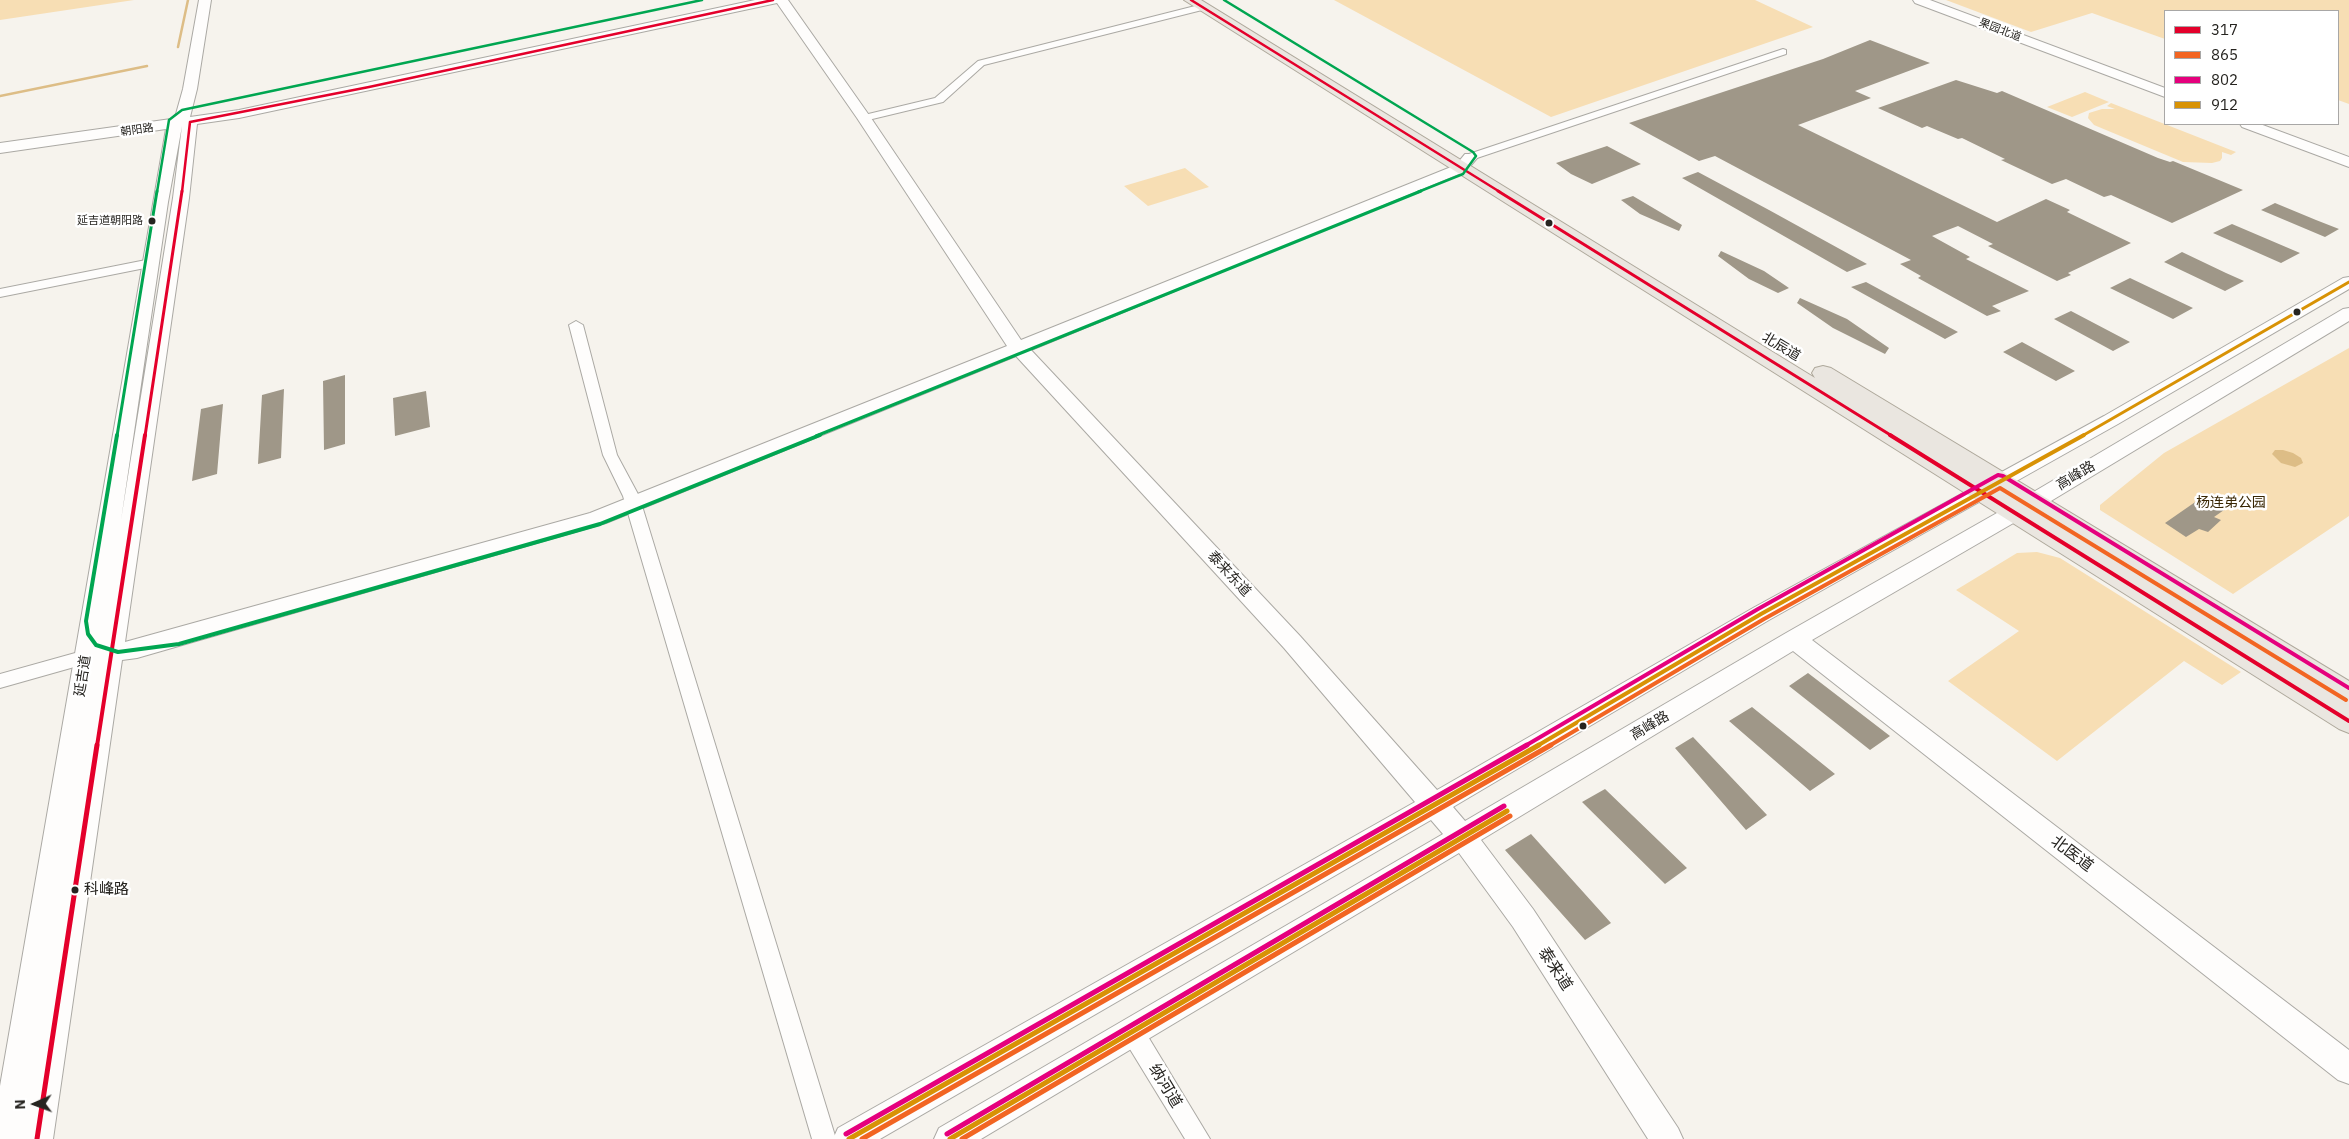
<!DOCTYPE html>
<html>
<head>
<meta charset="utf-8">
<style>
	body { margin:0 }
	#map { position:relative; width:2349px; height:1139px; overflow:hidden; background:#f6f3ed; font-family:"IBM Plex Sans",sans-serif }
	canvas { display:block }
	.legend { position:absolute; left:2164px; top:10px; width:175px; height:115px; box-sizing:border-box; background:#fff; border:1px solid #a8a7a6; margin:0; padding:6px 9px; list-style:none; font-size:15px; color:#262420 }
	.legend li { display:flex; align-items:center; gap:10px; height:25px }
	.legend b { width:25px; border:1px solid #a8a7a6 }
	.north { position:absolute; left:10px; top:1079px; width:50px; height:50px; -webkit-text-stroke:4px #fff; paint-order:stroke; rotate:268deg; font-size:14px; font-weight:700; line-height:20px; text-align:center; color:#262420 }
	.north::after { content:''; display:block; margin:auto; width:18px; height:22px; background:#262420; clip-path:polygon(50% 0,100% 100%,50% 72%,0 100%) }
</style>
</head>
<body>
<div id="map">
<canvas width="2349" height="1139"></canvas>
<ul class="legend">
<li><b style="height:6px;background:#e4002b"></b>317</li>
<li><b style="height:6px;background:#f26522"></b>865</li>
<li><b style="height:6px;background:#e5007d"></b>802</li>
<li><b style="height:6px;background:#d89205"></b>912</li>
</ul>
<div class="north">N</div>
</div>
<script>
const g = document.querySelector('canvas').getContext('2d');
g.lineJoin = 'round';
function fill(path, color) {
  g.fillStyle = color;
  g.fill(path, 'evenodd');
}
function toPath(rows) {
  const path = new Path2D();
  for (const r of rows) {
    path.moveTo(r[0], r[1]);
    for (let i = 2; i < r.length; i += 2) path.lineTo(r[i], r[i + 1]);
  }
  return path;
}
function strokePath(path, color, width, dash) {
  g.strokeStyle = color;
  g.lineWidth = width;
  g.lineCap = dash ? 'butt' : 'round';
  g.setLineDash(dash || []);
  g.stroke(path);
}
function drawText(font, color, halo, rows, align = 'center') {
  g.font = font + ' "IBM Plex Sans","Noto Sans SC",sans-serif';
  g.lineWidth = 5;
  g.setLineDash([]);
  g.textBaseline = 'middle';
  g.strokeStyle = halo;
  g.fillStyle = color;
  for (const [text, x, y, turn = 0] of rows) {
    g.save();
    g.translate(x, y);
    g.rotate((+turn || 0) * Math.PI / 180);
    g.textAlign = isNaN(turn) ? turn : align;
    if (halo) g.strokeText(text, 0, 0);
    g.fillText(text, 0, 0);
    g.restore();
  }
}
fill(toPath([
	[0,0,134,0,0,20],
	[1334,0,1755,0,1813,27,1551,117],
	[1946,0,2349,0,2349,104,2338,100,2338,11,2165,11,2165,39,2092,13,2031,32],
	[2085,92,2109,102,2072,117,2047,107],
	[2111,103,2236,152,2231,155,2222,152,2222,158,2220,161,2212,163,2183,162,2094,125,2088,118,2089,113,2102,109,2115,109,2107,106],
	[1185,168,1209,187,1148,206,1124,186],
	[2349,348,2349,516,2233,594,2100,510,2100,505,2164,453],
	[2037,552,2060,558,2241,672,2222,685,2184,661,2057,761,1948,681,2019,631,1956,590,2017,553]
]), '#f7deb4');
fill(toPath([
	[2275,450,2283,450,2293,453,2301,458,2303,463,2295,467,2281,463,2272,454]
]), '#ddbd86');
strokePath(toPath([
	[178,47,188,0],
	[0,96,147,66]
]), '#ddbd86', 2.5);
fill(toPath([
	[1870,40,1930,63,1855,91,1871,98,1798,125,1997,222,2046,199,2070,210,2067,212,2131,243,2068,273,2071,275,2057,281,1988,246,1993,244,1958,226,1932,236,1970,257,1966,259,2029,291,1992,306,2001,311,1987,316,1918,278,1921,276,1900,264,1911,260,1715,156,1699,161,1629,123,1823,59],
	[1956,80,1997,93,2002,91,2158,158,2170,162,2173,161,2243,190,2172,223,2111,195,2104,197,2066,179,2052,184,2001,160,2005,159,1962,138,1958,139,1927,126,1922,128,1878,108],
	[1607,146,1641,164,1592,184,1571,174,1556,163],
	[1698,172,1769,210,1867,264,1847,272,1682,178],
	[1633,196,1682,225,1679,231,1640,214,1621,200],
	[2275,203,2316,220,2339,229,2325,237,2261,210],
	[2232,224,2300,253,2281,263,2213,233],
	[1721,251,1764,271,1789,288,1778,293,1749,279,1718,256],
	[2182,252,2226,273,2244,281,2225,291,2164,262],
	[2130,278,2193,308,2173,319,2110,288],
	[1866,282,1958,332,1945,339,1851,287],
	[1800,298,1847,319,1889,348,1885,354,1833,328,1797,303],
	[2071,311,2130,342,2113,351,2054,319],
	[2022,342,2075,371,2056,381,2003,352],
	[345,375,345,444,324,450,323,381],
	[284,389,281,458,258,464,262,395],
	[426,391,430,427,395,436,393,398],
	[223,404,217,474,192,481,201,409],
	[2201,498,2224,510,2214,517,2221,520,2208,532,2199,529,2186,537,2165,523],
	[1808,673,1890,736,1870,750,1789,686],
	[1752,707,1835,774,1810,791,1729,721],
	[1693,737,1767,815,1746,830,1675,748],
	[1605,789,1687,868,1665,884,1582,802],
	[1531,834,1611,923,1585,940,1505,850]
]), '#9f9788');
const street = toPath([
	[1203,4,1206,5,1206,9,984,65,943,102,864,121,859,118,860,116,935,98,978,61,1203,4],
	[1783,49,1786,50,1786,54,1474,159,1470,160,1464,157,1466,155,1783,49],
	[151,259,155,260,157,263,155,266,0,297,0,289,151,259],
	[576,321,583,325,617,455,639,496,836,1139,812,1139,623,496,603,455,569,325,576,321],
	[86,650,92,652,95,657,92,662,0,688,0,674,86,650],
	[1133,1022,1141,1025,1210,1139,1185,1139,1125,1041,1122,1033,1125,1025,1133,1022]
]);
const secondary = toPath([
	[199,0,211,0,197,89,190,117,239,110,755,0,788,0,871,118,1021,340,1456,165,1465,154,1475,154,1478,157,1466,171,1031,350,1300,636,1437,790,1753,608,2104,416,2343,278,2349,277,2349,289,2118,424,1769,620,1453,807,1465,821,1786,633,2025,497,2343,309,2349,308,2349,321,2041,507,1812,640,2349,1050,2349,1084,2338,1080,1793,651,1481,840,1533,909,1678,1128,1683,1139,1648,1139,1513,927,1459,853,981,1139,934,1139,939,1128,1443,834,1431,820,880,1139,833,1139,838,1128,1415,802,1284,648,1016,356,606,523,137,658,122,660,53,1139,0,1139,0,1086,166,129,0,153,0,143,171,119,176,114,183,89,199,0],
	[777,3,857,118,1007,346,590,513,125,642,189,198,197,124,239,118,777,3],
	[182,126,173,198,121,520,168,202,182,126],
	[1913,0,1930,0,2165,88,2165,97,1915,3,1913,0],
	[2240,124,2260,124,2349,157,2349,167,2242,127,2240,124]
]);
const primary = toPath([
	[1184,0,1201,0,1841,394,1815,378,1812,373,1815,368,1823,366,1831,368,2349,681,2349,733,2339,729,1184,0]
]);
strokePath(street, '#aba9a4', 2);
strokePath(secondary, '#aba9a4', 2);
strokePath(primary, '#aea89b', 2);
fill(street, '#fefdfc');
fill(secondary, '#fefdfc');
fill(primary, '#eae6e0');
strokePath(toPath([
	[1191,0,1500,192],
	[182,192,190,122,369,87,773,0]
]), '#e4002b', 2.5);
strokePath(toPath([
	[1498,191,1892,436],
	[145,436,182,191]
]), '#e4002b', 3);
strokePath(toPath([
	[1890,435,2349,721],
	[97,746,145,435]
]), '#e4002b', 4);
strokePath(toPath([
	[37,1139,97,745]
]), '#e4002b', 5);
strokePath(toPath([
	[1549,746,1764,619,2000,488,2346,700]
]), '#f26522', 4);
strokePath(toPath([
	[862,1139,1551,745],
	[962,1139,1510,816]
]), '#f26522', 5);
strokePath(toPath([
	[1525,746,1758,609,1998,475,2003,476,2349,688]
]), '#e5007d', 4);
strokePath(toPath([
	[846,1134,1527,745],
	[947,1134,1504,806]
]), '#e5007d', 5);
strokePath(toPath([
	[2082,436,2349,282]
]), '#d89205', 3);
strokePath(toPath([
	[1537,746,1761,614,2084,435]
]), '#d89205', 4);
strokePath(toPath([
	[849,1139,1539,745],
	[950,1139,1507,811]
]), '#d89205', 5);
strokePath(toPath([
	[1224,0,1473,152,1476,156,1463,174,1418,192],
	[157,192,169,120,182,110,702,0]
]), '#00a651', 2.5);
strokePath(toPath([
	[117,436,157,191],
	[816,436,1421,191]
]), '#00a651', 3);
strokePath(toPath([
	[117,435,86,621,88,634,96,645,118,652,179,644,600,524,820,435]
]), '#00a651', 4);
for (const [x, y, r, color] of [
	[152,221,4.5,"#262420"],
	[1549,223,4.5,"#262420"],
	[2297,312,4.5,"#262420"],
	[1583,726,4.5,"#262420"],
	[75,890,4.5,"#262420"]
]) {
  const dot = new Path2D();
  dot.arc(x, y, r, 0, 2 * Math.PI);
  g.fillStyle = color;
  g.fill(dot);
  strokePath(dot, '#fff', 2);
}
drawText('11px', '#262420', '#fff', [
	["果园北道",2000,30,21],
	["朝阳路",137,130,-8]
]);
drawText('11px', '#262420', '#fff', [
	["延吉道朝阳路",143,221]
], 'right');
drawText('14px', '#262420', '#fff', [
	["北辰道",1781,347,31],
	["高峰路",2076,476,-31],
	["泰来东道",1229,574,47],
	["延吉道",83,676,-81],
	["高峰路",1650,726,-31]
]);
drawText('14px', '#392704', '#fff', [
	["杨连弟公园",2231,503]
]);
drawText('15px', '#262420', '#fff', [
	["科峰路",84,890]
], 'left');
drawText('16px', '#262420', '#fff', [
	["北医道",2072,854,37],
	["泰来道",1555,969,57],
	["纳河道",1165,1086,59]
]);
</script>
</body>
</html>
